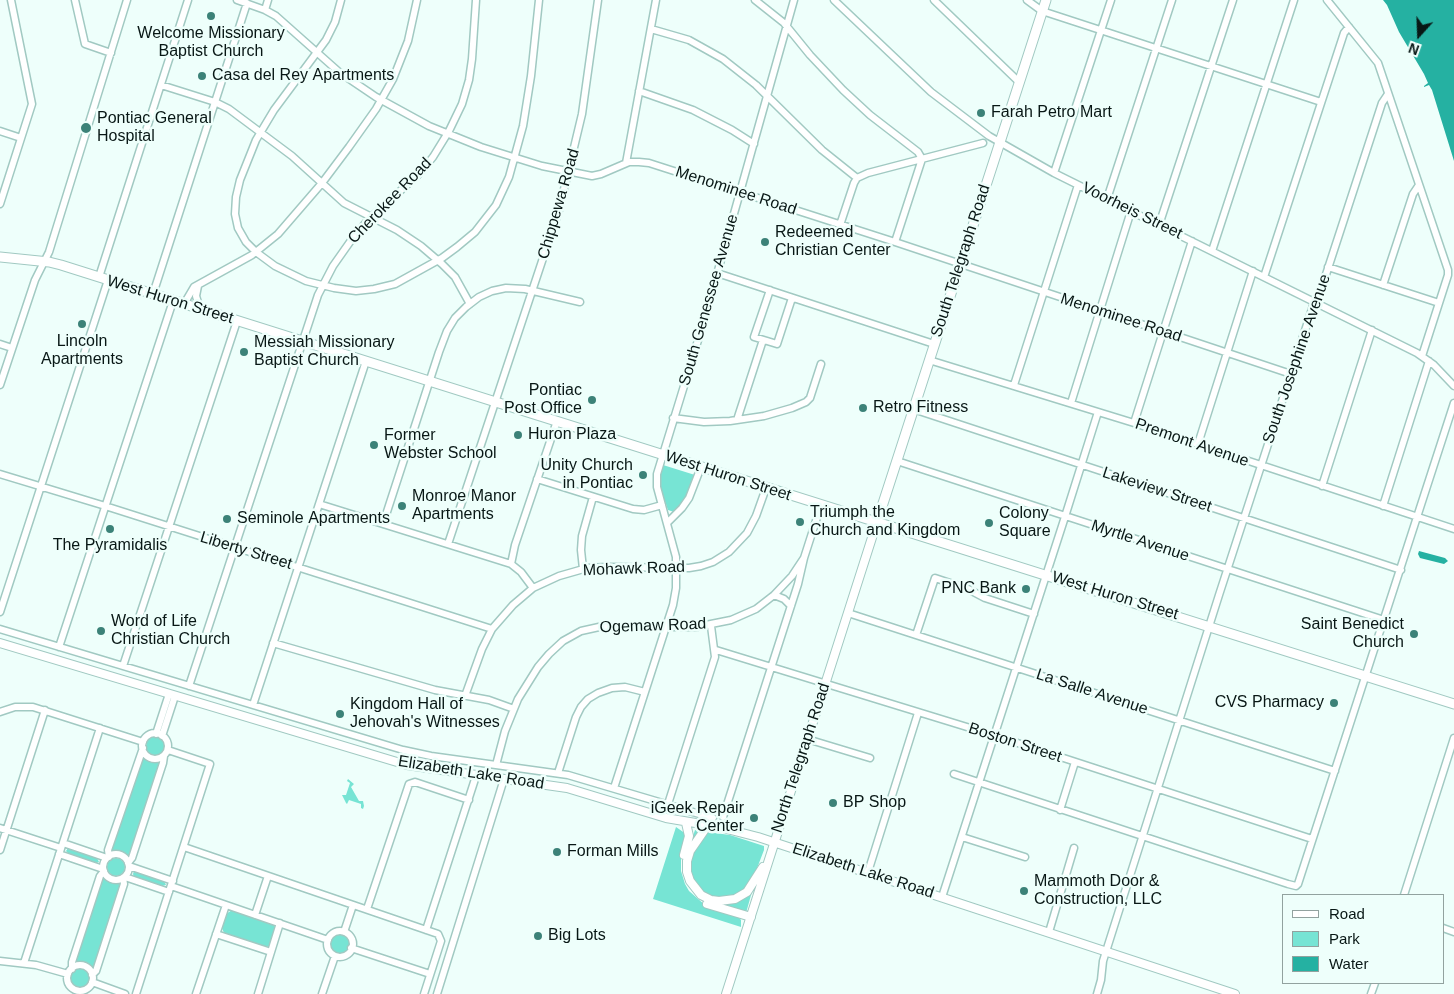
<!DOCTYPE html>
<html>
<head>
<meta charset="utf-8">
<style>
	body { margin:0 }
	#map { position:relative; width:1454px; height:994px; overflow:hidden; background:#eefffb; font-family:Arial,sans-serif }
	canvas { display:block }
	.legend { position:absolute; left:1282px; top:894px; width:162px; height:90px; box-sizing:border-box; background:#eefffb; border:1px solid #92a29f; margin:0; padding:6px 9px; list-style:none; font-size:15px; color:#081715 }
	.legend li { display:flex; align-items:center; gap:10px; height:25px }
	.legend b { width:25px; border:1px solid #92a29f }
	.north { position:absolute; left:1394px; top:10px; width:50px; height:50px; -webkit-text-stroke:4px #eefffb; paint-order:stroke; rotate:200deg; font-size:14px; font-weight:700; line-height:20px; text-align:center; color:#081715 }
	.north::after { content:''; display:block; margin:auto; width:18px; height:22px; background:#081715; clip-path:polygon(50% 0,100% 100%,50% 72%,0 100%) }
</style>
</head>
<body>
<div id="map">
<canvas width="1454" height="994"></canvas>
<ul class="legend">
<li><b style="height:6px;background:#fff"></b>Road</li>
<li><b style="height:14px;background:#77e4d4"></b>Park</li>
<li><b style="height:14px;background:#25b1a2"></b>Water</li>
</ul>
<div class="north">N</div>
</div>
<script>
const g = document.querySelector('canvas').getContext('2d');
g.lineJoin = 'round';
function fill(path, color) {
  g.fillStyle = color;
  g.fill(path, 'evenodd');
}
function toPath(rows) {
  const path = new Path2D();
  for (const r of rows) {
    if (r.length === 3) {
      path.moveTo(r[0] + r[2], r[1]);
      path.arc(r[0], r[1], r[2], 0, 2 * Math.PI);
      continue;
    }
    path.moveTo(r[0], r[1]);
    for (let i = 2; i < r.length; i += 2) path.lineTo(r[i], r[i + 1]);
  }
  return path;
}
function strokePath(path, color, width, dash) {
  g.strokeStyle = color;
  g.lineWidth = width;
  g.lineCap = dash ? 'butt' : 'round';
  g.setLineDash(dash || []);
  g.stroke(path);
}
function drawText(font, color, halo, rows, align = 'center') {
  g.font = font + ' Arial,sans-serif';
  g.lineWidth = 5;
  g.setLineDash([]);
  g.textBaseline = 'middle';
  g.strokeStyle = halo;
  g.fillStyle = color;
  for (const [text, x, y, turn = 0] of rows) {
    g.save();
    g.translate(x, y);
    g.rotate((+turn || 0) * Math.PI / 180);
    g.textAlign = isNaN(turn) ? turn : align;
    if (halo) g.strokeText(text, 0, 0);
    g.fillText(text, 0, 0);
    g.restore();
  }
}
fill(toPath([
	[663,465,695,475,686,497,674,512,668,510,660,487,660,473],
	[156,746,10],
	[143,756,152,762,160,763,129,857,121,852,111,851],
	[348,779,354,784,351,787,359,801,363,801,364,806,363,809,361,808,361,804,349,800,347,804,346,803,342,795,346,795,350,783,347,781],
	[676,827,686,834,687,842,681,859,681,871,685,884,689,891,705,905,737,915,741,920,741,927,653,899],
	[695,830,701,831,689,849,685,867,687,878,693,888,705,899,721,904,740,900,753,888,746,913,707,902,699,897,689,885,685,876,684,862],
	[707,832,730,835,764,846,764,850,751,884,738,896,714,899,698,889,690,874,691,855],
	[68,848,97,858,99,862,96,863,68,853,66,851],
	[116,867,9],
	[134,871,164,881,166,885,162,886,134,877,133,874],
	[104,877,112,882,121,883,93,968,85,963,75,962],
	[232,910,274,925,275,927,270,946,265,947,224,933,222,928,226,914],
	[340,944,10],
	[80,978,10]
]), '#77e4d4');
fill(toPath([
	[1383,0,1454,0,1454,161,1432,90,1429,85,1424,87,1424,86,1428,83,1424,74,1399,32,1387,5],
	[1419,551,1445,558,1448,561,1444,564,1420,558,1418,554]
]), '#25b1a2');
const minor = toPath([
	[75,0,85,44,111,53],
	[237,0,265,10,276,16,339,72,376,97,429,126,481,147,542,166,592,176,601,174,629,162,639,162,649,163,895,242,1291,374],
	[341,0,335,22,326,40,274,110,256,140,240,180,236,197,235,214,238,228,246,242,256,252,275,266,306,281,334,288,356,291,374,289,395,284,442,258,457,247,475,232,496,205,509,177,523,126,531,76,539,0],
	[755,0,784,23,810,55,843,90,870,115,918,152,922,159],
	[834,0,931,92,989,136,1054,173,1417,353,1434,365,1454,386],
	[934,0,1019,82],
	[1027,0,1042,11,1321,102],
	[1327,0,1378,63,1448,270,1448,275,1422,356],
	[265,10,268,0],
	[651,29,689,40,723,59,756,85,822,150,857,178],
	[161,85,215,102,229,109,292,156,344,203,397,230,421,246,442,264,455,277,470,304],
	[639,91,693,110,732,130,754,144],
	[0,131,21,138],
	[626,163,656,0],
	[1054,173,1111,0],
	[857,178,868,173,983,143],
	[1107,199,1172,0],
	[0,204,32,104,11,0],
	[840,225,854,183,857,178],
	[1159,225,1233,0],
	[895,242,922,159],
	[1212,251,1294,0],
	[1328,267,1439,303],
	[717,273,934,344],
	[99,277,188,0],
	[1264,277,1344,33,1349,27],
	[1383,285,1413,194,1419,185],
	[198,286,196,296,200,309],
	[770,290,754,337,777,344,792,298],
	[153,294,247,3],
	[184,304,194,287,252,255,278,234,322,183,349,147,376,109,393,79,408,41,417,0],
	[0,344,12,348],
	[929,360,1134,423,1454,529],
	[0,385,35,280,49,252,127,0],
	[1014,385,1078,185],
	[1071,403,1131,211],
	[913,409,1401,570],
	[673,418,704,422,730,421,764,416,792,408,806,402,810,398,821,364],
	[737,420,762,343],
	[1134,423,1192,241],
	[1198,444,1253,271],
	[897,461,1384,620],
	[0,474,102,505,492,629],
	[537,479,633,509,644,510,662,505],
	[1322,486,1372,330],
	[319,504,511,564,521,572,533,588],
	[1383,506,1429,361],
	[667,523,682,508,689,498,701,467],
	[383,524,439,352,447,331,455,318,466,307,479,297,492,291,506,288,525,289,580,302],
	[448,544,559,210,582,114,598,0],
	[511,564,515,545,557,421],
	[583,569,581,550,582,536,593,497],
	[774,595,784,599,791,606],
	[0,612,108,280],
	[848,613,1335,771],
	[0,629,403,750,431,756,568,775,713,818],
	[916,635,935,578,968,589,985,598,1034,614],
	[273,643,435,690,489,700,514,709],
	[59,647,173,301],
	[716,650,993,735,1312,839],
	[123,666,237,321],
	[189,686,318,295,333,266,352,239,369,219,419,174,433,157,449,131,462,104,469,80,472,59,476,0],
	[465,696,482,649,492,629,513,605,533,588,559,576,587,568,607,567,689,568,701,566,713,562,729,552,747,533,756,516,766,488],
	[253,705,366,361],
	[0,712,15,707,33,707,143,742],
	[155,746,13],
	[156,734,169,694],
	[162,736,175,696],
	[807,739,870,758],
	[496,765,505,731,518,699,538,667,549,654,563,641,581,631,599,627,696,627,731,620,756,609,774,595,792,576,804,558],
	[558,773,576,717,581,707,588,699,598,693,612,688,625,687,645,692],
	[954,774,1288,884,1296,886,1298,884,1454,403],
	[614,788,673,605,676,588,676,557,657,487,657,474,703,324,794,0],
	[668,804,715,657,711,626],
	[1060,810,1075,762],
	[723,817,798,584,804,558,821,505],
	[0,828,61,848],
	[962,837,1025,857],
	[63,843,107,858],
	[184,847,438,934,441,941,424,994],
	[0,850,45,710],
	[59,854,103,869],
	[116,867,13],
	[109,857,108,850,143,748],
	[128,863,132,858,163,763,164,756],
	[129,866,173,881],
	[868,872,918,713],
	[125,877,169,892],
	[171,886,328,940],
	[1404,895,1454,738],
	[942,897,1063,523,1098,412],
	[367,909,409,784,415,782,469,800],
	[255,915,268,876],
	[1443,928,1454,932],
	[426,930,476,776],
	[340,944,13],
	[344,932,353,905],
	[1049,932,1074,848],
	[216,934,271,952],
	[351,948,430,974],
	[0,961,36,965,68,974],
	[24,963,100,728],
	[80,978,13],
	[72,969,72,962,100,876,104,871],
	[92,975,96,971,124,884,123,878],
	[92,982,125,994],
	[136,994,210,764,168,750],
	[196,994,226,905],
	[258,994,280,923],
	[322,994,335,956],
	[437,994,504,779],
	[1097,994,1101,980,1103,961,1219,595,1313,306,1318,299,1382,103,1388,94],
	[1371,994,1375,983]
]);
const major = toPath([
	[0,643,407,765,567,788,666,818,719,827,758,837,1235,994],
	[708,825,690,851,687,861,687,872,690,881,701,895,711,900,719,901,735,899,747,892,763,867],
	[684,855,689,836,686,823],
	[707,904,751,917],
	[726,994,877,522]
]);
const highway = toPath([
	[0,257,49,262,61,265,1454,704],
	[877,522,1046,0]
]);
strokePath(minor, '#a1c9c2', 9);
strokePath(major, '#a1c9c2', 10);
strokePath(highway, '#a1c9c2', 11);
strokePath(minor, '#fff', 6);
strokePath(major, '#fff', 8);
strokePath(highway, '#fff', 9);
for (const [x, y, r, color] of [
	[211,16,5,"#3c8278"],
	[202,76,5,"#3c8278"],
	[981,113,5,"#3c8278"],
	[86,128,6,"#3c8278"],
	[765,242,5,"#3c8278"],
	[82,324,5,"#3c8278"],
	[244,352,5,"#3c8278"],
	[592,400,5,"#3c8278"],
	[863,408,5,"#3c8278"],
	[518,435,5,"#3c8278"],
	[374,445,5,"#3c8278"],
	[643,475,5,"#3c8278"],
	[402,506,5,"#3c8278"],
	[227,519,5,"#3c8278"],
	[800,522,5,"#3c8278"],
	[989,523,5,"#3c8278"],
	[110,529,5,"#3c8278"],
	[1026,589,5,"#3c8278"],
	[101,631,5,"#3c8278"],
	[1414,634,5,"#3c8278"],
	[1334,703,5,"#3c8278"],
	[340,714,5,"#3c8278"],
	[833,803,5,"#3c8278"],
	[754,818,5,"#3c8278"],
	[557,852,5,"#3c8278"],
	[1024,891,5,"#3c8278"],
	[538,936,5,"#3c8278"]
]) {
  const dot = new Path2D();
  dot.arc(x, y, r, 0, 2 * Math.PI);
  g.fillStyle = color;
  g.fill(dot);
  strokePath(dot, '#eefffb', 2);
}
drawText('16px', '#081715', '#eefffb', [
	["Welcome Missionary",211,34,"center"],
	["Baptist Church",211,52,"center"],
	["Casa del Rey Apartments",212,76],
	["Farah Petro Mart",991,113],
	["Pontiac General",97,119],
	["Hospital",97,137],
	["Redeemed",775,233],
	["Christian Center",775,251],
	["Lincoln",82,342,"center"],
	["Apartments",82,360,"center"],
	["Messiah Missionary",254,343],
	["Baptist Church",254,361],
	["Pontiac",582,391,"right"],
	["Post Office",582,409,"right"],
	["Retro Fitness",873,408],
	["Huron Plaza",528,435],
	["Former",384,436],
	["Webster School",384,454],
	["Unity Church",633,466,"right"],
	["in Pontiac",633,484,"right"],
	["Monroe Manor",412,497],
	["Apartments",412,515],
	["Triumph the",810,513],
	["Church and Kingdom",810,531],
	["Colony",999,514],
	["Square",999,532],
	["Seminole Apartments",237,519],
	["The Pyramidalis",110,546,"center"],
	["PNC Bank",1016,589,"right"],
	["Word of Life",111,622],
	["Christian Church",111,640],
	["Saint Benedict",1404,625,"right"],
	["Church",1404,643,"right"],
	["CVS Pharmacy",1324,703,"right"],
	["Kingdom Hall of",350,705],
	["Jehovah's Witnesses",350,723],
	["BP Shop",843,803],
	["iGeek Repair",744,809,"right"],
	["Center",744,827,"right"],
	["Forman Mills",567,852],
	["Mammoth Door &",1034,882],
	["Construction, LLC",1034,900],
	["Big Lots",548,936]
], 'left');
drawText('16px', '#081715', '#eefffb', [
	["Menominee Road",736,191,18],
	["Cherokee Road",390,201,-46],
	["Chippewa Road",559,204,-74],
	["Voorheis Street",1132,211,26],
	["South Telegraph Road",961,261,-72],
	["West Huron Street",170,300,17],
	["South Genessee Avenue",709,300,-74],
	["Menominee Road",1121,318,18],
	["South Josephine Avenue",1297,359,-71],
	["Premont Avenue",1192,443,19],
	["West Huron Street",728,476,18],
	["Lakeview Street",1157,490,18],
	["Myrtle Avenue",1140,541,18],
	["Liberty Street",246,551,17],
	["Mohawk Road",634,569,-2],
	["West Huron Street",1115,596,17],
	["Ogemaw Road",653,626,-2],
	["La Salle Avenue",1092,692,18],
	["Boston Street",1015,743,18],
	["North Telegraph Road",801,758,-72],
	["Elizabeth Lake Road",471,773,9],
	["Elizabeth Lake Road",863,871,18]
]);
</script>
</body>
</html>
